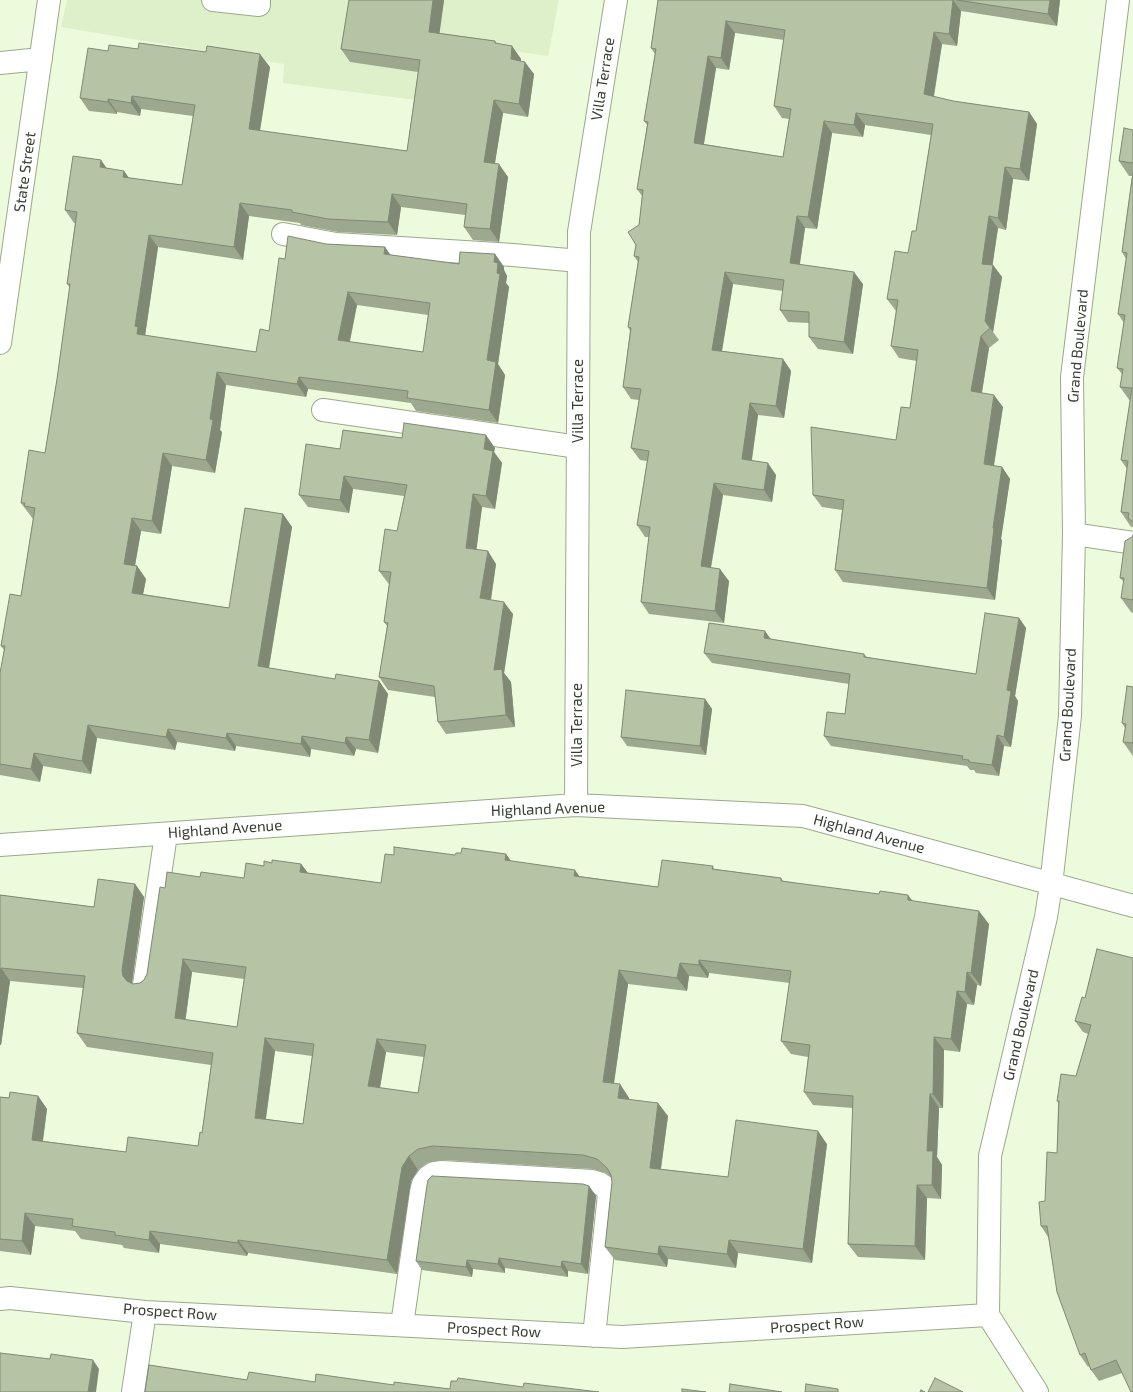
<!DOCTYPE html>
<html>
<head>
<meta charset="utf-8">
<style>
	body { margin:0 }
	canvas { display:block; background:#ebfbdb }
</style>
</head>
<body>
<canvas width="1133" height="1392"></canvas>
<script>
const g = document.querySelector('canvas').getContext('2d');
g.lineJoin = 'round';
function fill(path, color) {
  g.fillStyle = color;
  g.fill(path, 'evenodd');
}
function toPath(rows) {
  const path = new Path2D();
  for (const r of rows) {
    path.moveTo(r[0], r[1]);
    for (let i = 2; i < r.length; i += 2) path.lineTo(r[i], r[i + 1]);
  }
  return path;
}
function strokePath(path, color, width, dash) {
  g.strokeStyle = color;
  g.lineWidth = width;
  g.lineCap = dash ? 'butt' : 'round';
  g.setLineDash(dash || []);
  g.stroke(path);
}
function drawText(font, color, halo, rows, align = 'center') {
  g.font = font + ' "Exo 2",sans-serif';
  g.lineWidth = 3;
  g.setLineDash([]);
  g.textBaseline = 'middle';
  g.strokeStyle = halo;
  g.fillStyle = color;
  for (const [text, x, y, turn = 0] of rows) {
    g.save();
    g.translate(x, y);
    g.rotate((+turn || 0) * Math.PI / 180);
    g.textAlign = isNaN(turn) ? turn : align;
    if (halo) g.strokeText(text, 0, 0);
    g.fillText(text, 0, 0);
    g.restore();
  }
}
fill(toPath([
	[67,0,559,0,548,56,457,43,447,104,283,83,284,64,61,27]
]), '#ddf0c9');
const minor = toPath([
	[213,0,259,5,259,0],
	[0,63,41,59],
	[283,234,336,244,513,255,579,261],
	[0,343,49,0],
	[323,410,578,447],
	[1074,534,1133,543],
	[576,805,579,232,616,0],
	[0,845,576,805,803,816,1133,906],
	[144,985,166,834],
	[0,1299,10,1298,145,1312,622,1337,988,1315],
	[402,1325,421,1192,423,1184,428,1177,434,1173,442,1172,592,1181,599,1183,605,1187,609,1194,594,1336],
	[133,1392,145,1312],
	[1037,1392,988,1315,990,1156,1046,917,1051,885,1070,716,1074,534,1072,377,1118,0]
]);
strokePath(minor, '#9ba98b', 24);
strokePath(minor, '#fff', 22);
fill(toPath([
	[349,0,444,0,439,33,495,41,497,44,512,46,521,59,521,61,534,74,528,117,503,113,495,163,508,177,499,242,473,240,464,227,465,215,401,207,397,235,338,232,301,225,300,223,249,216,243,260,158,247,145,336,256,352,269,331,285,259,326,244,385,247,390,255,459,264,495,254,504,267,504,270,507,276,506,283,509,287,498,364,505,375,498,423,416,411,411,403,308,389,306,397,226,385,220,430,222,432,215,473,172,466,161,534,141,531,135,565,137,566,146,579,143,594,229,608,283,514,292,527,269,668,335,679,379,681,388,694,378,753,356,749,354,756,311,749,310,757,236,746,235,751,177,742,175,750,97,738,91,774,43,766,40,782,0,775,0,673,4,650,1,646,21,596,33,519,21,503,45,453,57,379,70,288,67,284,75,223,74,223,65,210,106,168,124,171,129,178,182,185,193,116,141,109,140,116,117,112,117,114,89,111,80,98,108,51,270,67,260,131,407,151,418,72,350,62,341,49],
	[357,305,428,315,423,352,350,342],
	[658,0,1060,0,1057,26,961,11,957,46,942,44,934,97,953,101,1029,112,1037,124,1029,181,1013,179,1006,230,998,228,992,265,993,265,1002,277,993,332,999,340,989,348,982,393,1003,407,994,466,1002,467,1010,479,1001,539,1002,540,995,600,843,582,835,570,842,510,822,507,813,495,896,440,910,408,917,361,899,358,891,346,896,311,887,299,908,253,916,231,931,135,865,125,863,137,832,133,817,229,805,228,800,264,863,284,853,354,818,349,809,337,809,323,788,322,780,310,783,291,733,284,722,351,783,359,791,371,784,418,758,415,752,460,776,475,772,502,723,495,711,568,729,581,724,623,649,614,641,602,649,537,645,537,637,525,647,461,640,460,631,448,639,400,631,399,623,387,630,331,628,327,638,262,634,256,639,225,642,196,637,189,647,125,644,121,655,54,651,48],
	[735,33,784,40,774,106,782,118,789,119,783,157,704,144,716,68,729,70],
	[1133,130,1133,527,1131,527,1121,512,1127,469,1121,460,1130,401,1120,387,1122,374,1117,368,1124,323,1118,314,1126,259,1122,252,1132,176,1129,176,1119,161],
	[402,438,495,448,494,452,502,463,495,509,482,507,476,549,496,564,491,600,513,614,504,673,511,682,515,727,446,734,438,722,435,697,388,690,379,677,387,626,384,622,389,584,388,583,379,571,397,531,404,496,353,489,349,513,308,507,299,495,340,449],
	[1133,535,1133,613,1131,612,1121,598,1124,582,1120,578],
	[1019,618,1026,628,1015,696,1018,701,1011,747,1004,746,999,776,976,773,974,770,970,770,967,766,831,746,824,736,845,714,849,684,712,663,704,653,771,639,864,654,867,657,976,674],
	[1133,687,1133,756,1123,742,1125,728,1122,723],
	[705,699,712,709,706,755,627,746,621,737],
	[506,854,511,861,579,876,658,887,713,866,714,869,781,878,783,881,913,901,989,924,981,986,977,985,974,1005,967,1004,960,1052,944,1050,943,1108,939,1108,937,1157,942,1165,941,1199,927,1198,925,1260,858,1257,848,1244,853,1108,813,1105,804,1092,808,1057,791,1054,781,1041,790,983,709,973,708,978,689,976,687,991,628,984,614,1084,620,1084,629,1098,629,1099,668,1116,661,1169,728,1177,827,1144,812,1263,738,1253,736,1268,668,1259,667,1267,615,1260,605,1247,612,1182,611,1177,606,1173,593,1169,443,1160,427,1163,418,1170,411,1181,397,1274,248,1253,247,1256,160,1244,159,1253,124,1248,122,1245,81,1239,75,1231,35,1226,31,1255,0,1251,0,1097,9,1098,38,1096,47,1109,43,1141,126,1152,198,1146,202,1133,211,1065,87,1047,77,1033,83,988,10,981,1,1045,0,1045,0,895,94,907,135,884,144,897,132,983,133,984,140,983,144,980,147,974,165,888,200,877,244,878,264,866,272,863,301,864,308,873,381,883,394,855,455,855],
	[192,972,244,979,237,1027,185,1020],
	[275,1051,312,1056,303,1124,266,1119],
	[386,1052,424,1057,418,1093,380,1088],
	[1097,949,1122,1373,1099,1381,1091,1370,1089,1366,1088,1367,1080,1355,1048,1237,1041,1226,1045,1201,1057,1153,1058,1103,1057,1101,1076,1076,1088,1034,1083,1032,1075,1021,1085,998],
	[589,1186,596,1196,588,1274,568,1271,568,1277,505,1268,505,1273,473,1269,472,1277,422,1270,416,1261]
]), '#9ca98e');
fill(toPath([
	[433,0,444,0,438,45,429,32],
	[953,0,961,11,957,46,949,34],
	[1050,0,1060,0,1057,26,1048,14],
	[726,21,735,33,729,70,721,58],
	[934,32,942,44,932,106,924,94],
	[512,46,521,59,520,72,511,59],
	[260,54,270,67,258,142,249,129],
	[708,56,716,68,702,155,694,143],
	[525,62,534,74,528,117,519,104],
	[132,96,141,109,140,116,131,103],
	[108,99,117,112,117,114,108,102],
	[494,100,503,113,493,175,484,162],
	[1029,112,1037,124,1029,181,1020,169],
	[856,113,865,125,863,137,854,125],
	[824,121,832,133,817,229,808,217],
	[101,160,110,173,100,167],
	[499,164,508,177,499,242,490,229],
	[1005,167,1013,179,1006,230,998,218],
	[124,171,133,184,123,177],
	[392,194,401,207,397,235,388,222],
	[240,203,249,216,243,260,234,247],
	[797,216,805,228,798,275,790,263],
	[989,216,998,228,991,276,982,264],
	[149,235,158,247,145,336,137,334,135,326],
	[385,247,394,260,384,254],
	[495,254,504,267,504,270,507,276,506,283,509,287,498,364,505,375,498,423,489,410,487,360,497,273,494,262],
	[993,265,1002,277,993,332,985,321],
	[725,272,733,284,720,362,712,350],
	[854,272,863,284,853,354,844,342],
	[348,292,357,305,347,353,338,340],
	[981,336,989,348,980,403,971,391],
	[783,359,791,371,784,418,776,406],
	[217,372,226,385,220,430,222,432,215,473,206,460,210,419],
	[299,377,308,389,306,397,297,384],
	[994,395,1003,407,992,476,984,464],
	[750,403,758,415,750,471,742,459],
	[486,435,495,448,494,452,502,463,495,509,486,496,484,449],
	[163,453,172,466,161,534,152,521],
	[768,463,776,475,772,502,764,490],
	[1002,467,1010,479,1001,539,1002,540,995,600,987,588,993,528],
	[344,476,353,489,349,513,340,500],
	[714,483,723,495,709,578,701,566],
	[473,494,482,507,475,561,466,548],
	[283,514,292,527,267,679,258,666],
	[132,518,141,531,133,577,124,564],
	[488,551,496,564,489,611,480,598],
	[137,566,146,579,141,605,132,593],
	[720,569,729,581,724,623,715,611],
	[504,602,513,614,504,673,511,682,515,727,506,715,494,670],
	[1019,618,1026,628,1015,696,1018,701,1011,747,1004,737,1007,690],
	[765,631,773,642,764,638],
	[379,681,388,694,378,753,369,740],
	[705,699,712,709,706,755,700,746],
	[88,725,97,738,91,774,82,761],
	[168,729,177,742,175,750,166,737],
	[227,733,236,746,235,751,226,738],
	[997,735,1004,746,999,776,992,765],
	[302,736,311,749,310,757,301,744],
	[346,737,356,749,354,756,345,743],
	[34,753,43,766,40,782,31,769],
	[506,854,515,867,505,860],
	[301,864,311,877,300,872],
	[575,870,584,883,574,876],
	[135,884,144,897,132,983,132,989,123,976,122,970],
	[908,895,918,908,908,900],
	[979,911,989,924,981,986,971,973],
	[183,959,192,972,184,1031,175,1018],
	[699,960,709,973,708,978,699,965],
	[680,963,689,976,687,991,677,978],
	[1,968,10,981,1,1045,0,1044,0,972],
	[619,970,628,984,612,1096,603,1082],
	[967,972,977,985,974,1005,965,992],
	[957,991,967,1004,960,1052,951,1039],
	[934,1037,944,1050,943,1108,933,1094],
	[265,1038,275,1051,264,1131,255,1118],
	[377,1039,386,1052,378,1099,368,1086],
	[620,1084,629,1098,628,1111,618,1098],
	[930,1094,939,1108,937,1157,942,1165,941,1199,932,1185,927,1151],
	[38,1096,47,1109,41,1153,32,1140],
	[658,1103,668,1116,659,1181,650,1168],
	[818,1131,827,1144,812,1263,803,1249],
	[409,1156,418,1170,411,1181,397,1274,387,1260,402,1167],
	[917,1185,927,1198,925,1260,915,1246],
	[589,1186,596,1196,588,1274,581,1264],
	[25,1213,35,1226,31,1255,22,1241],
	[150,1231,160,1244,159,1253,149,1240],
	[238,1240,248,1253,247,1256,238,1243],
	[729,1240,738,1253,736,1268,727,1254],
	[659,1246,668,1259,667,1267,658,1254],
	[499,1258,505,1268,505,1273,498,1264],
	[467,1260,473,1269,472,1277,466,1267],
	[562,1261,568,1271,568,1277,561,1267],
	[93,1360,99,1369,96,1392,88,1392]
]), '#7f8974');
const building = toPath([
	[349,0,433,0,429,32,495,41,495,43,512,46,511,59,525,62,519,104,494,100,484,162,499,164,490,229,464,227,467,204,392,194,388,222,328,219,292,212,292,210,240,203,234,247,149,235,135,326,138,327,137,334,256,352,260,329,269,331,279,258,285,259,288,236,326,244,385,247,384,254,459,264,460,252,495,254,494,262,498,263,497,273,500,274,487,360,496,362,489,410,407,398,408,391,299,377,297,384,217,372,210,419,213,420,206,460,163,453,152,521,132,518,124,564,137,566,132,593,229,608,245,508,283,514,258,666,335,679,336,674,379,681,369,740,346,737,345,743,302,736,301,744,227,733,226,738,168,729,166,737,88,725,82,761,34,753,31,769,0,764,0,673,5,646,1,646,10,594,21,596,35,508,24,506,25,503,21,503,29,450,45,453,57,379,70,284,67,284,77,212,65,210,73,156,101,160,100,167,124,171,123,177,182,185,195,105,132,96,131,103,108,99,108,102,80,98,88,48,108,51,109,45,138,49,139,43,206,52,207,46,260,54,249,129,407,151,420,60,341,49,349,0],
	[348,292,430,303,423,352,338,340,348,292],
	[658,0,953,0,949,34,934,32,924,94,953,101,1029,112,1020,169,1005,167,998,218,989,216,982,264,993,265,985,321,990,328,981,336,971,391,994,395,984,464,1002,467,993,528,994,528,987,588,835,570,844,500,813,495,811,427,896,440,901,407,910,408,918,350,891,346,898,300,887,299,895,251,908,253,912,231,916,231,933,124,856,113,854,125,824,121,808,217,797,216,790,263,854,272,844,342,809,337,809,312,780,310,784,280,725,272,712,350,783,359,776,406,750,403,742,459,768,463,764,490,714,483,701,566,720,569,715,611,641,602,650,527,637,525,649,451,631,448,641,389,623,387,631,328,628,327,639,257,634,256,636,245,628,232,639,225,643,190,637,189,648,122,644,121,656,49,651,48,658,0],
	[726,21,785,30,774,106,791,109,783,157,694,143,708,56,721,58,726,21],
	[957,0,1050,0,1048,14,957,0],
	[1124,128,1133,130,1133,163,1119,161,1124,128],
	[1133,172,1133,522,1128,518,1129,513,1121,512,1128,461,1121,460,1132,388,1120,387,1123,369,1117,368,1125,315,1118,314,1127,253,1122,252,1133,172],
	[404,423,486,435,484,449,493,451,486,496,473,494,466,548,488,551,480,598,504,602,494,670,502,669,506,715,438,722,434,686,379,677,388,623,384,622,391,572,379,571,385,529,397,531,407,485,344,476,340,500,299,495,306,444,340,449,343,430,402,438,404,423],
	[1133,535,1133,600,1121,598,1124,578,1120,578,1125,541,1132,537,1133,535],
	[985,613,1019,618,1007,690,1011,691,1004,737,997,735,992,765,969,762,969,760,962,759,963,756,824,736,827,712,845,714,850,674,704,653,709,623,765,631,764,638,864,654,864,657,976,674,985,613],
	[1127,686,1133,687,1133,743,1123,742,1126,724,1122,723,1127,686],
	[626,690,705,699,700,746,621,737,626,690],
	[394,847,455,855,456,853,461,853,462,848,506,854,505,860,575,870,574,876,658,887,662,860,713,866,712,869,781,878,781,881,879,894,880,891,908,895,908,900,979,911,971,973,967,972,965,992,957,991,951,1039,934,1037,933,1094,930,1094,927,1151,933,1151,932,1185,917,1185,915,1246,848,1244,853,1096,804,1092,810,1045,781,1041,791,971,699,960,699,965,680,963,677,978,619,970,603,1082,620,1084,618,1098,658,1103,650,1168,728,1177,736,1120,818,1131,803,1249,729,1240,727,1254,659,1246,658,1254,605,1247,612,1182,611,1175,607,1168,597,1159,583,1155,433,1146,418,1149,409,1156,402,1167,387,1260,238,1240,238,1243,150,1231,149,1240,115,1235,115,1232,72,1226,73,1219,25,1213,22,1241,0,1239,0,1097,9,1098,10,1092,38,1096,32,1140,126,1152,128,1137,198,1146,200,1132,202,1133,213,1053,77,1033,85,976,1,968,0,972,0,895,94,907,98,879,135,884,122,970,123,976,127,981,133,984,140,983,144,980,147,974,160,887,165,888,167,872,200,877,201,872,244,878,246,863,264,866,264,861,272,863,272,860,301,864,300,872,381,883,385,854,394,855,394,847],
	[183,959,246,967,237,1027,175,1018,183,959],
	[265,1038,314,1044,303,1124,255,1118,265,1038],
	[377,1039,426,1045,418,1093,368,1086,377,1039],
	[1097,949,1133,958,1133,1392,1131,1392,1116,1360,1091,1370,1085,1353,1080,1355,1057,1292,1047,1226,1041,1226,1039,1202,1045,1201,1047,1152,1057,1153,1059,1101,1057,1101,1061,1074,1076,1076,1091,1025,1075,1021,1082,997,1085,998,1097,949],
	[432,1176,583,1184,589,1186,581,1264,562,1261,561,1267,499,1258,498,1264,467,1260,466,1267,416,1261,427,1185,428,1180,432,1176],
	[0,1353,50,1359,51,1354,93,1360,88,1392,0,1392,0,1353],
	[149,1365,247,1380,249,1372,315,1382,316,1374,394,1385,394,1382,450,1389,451,1381,457,1381,458,1378,523,1387,524,1383,599,1392,145,1392,149,1365],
	[935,1378,963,1392,928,1392,935,1378],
	[730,1384,782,1392,729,1392,730,1384],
	[806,1384,838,1389,838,1392,805,1392,806,1384],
	[682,1389,706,1392,682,1392,682,1389],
	[921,1390,925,1392,920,1392,921,1390]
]);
fill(building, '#b5c4a5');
strokePath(building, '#7f8974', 1);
drawText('15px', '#373e31', '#fff', [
	["Villa Terrace",603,79,-81],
	["State Street",25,172,-82],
	["Grand Boulevard",1078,346,-85],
	["Villa Terrace",578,401,-90],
	["Grand Boulevard",1068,705,-87],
	["Villa Terrace",577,725,-90],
	["Highland Avenue",548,809,-2],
	["Highland Avenue",225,829,-4],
	["Highland Avenue",869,834,15],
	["Grand Boulevard",1021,1025,-77],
	["Prospect Row",170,1312,4],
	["Prospect Row",817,1325,-4],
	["Prospect Row",494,1330,3]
]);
</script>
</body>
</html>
